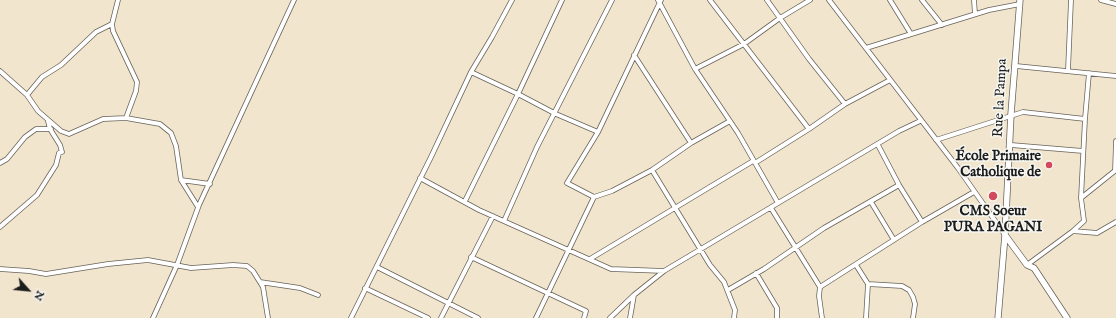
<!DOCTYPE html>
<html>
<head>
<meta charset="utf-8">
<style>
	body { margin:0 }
	#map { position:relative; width:1116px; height:318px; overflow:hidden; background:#f2e5cd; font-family:"IM FELL English",serif }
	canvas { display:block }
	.north { position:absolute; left:8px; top:270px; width:40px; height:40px; -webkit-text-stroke:3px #f6f6f2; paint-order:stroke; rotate:117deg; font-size:11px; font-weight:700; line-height:16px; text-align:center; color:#1c1c1c }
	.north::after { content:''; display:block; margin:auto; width:14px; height:18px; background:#1c1c1c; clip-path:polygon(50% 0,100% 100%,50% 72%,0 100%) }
</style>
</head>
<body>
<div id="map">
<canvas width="1116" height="318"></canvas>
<div class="north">N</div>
</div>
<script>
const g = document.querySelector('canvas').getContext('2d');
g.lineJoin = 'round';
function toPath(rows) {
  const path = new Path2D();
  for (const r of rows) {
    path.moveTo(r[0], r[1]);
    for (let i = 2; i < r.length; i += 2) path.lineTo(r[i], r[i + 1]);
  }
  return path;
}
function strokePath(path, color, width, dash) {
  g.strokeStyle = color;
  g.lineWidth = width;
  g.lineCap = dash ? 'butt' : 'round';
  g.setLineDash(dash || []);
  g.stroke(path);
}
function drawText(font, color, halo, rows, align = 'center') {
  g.font = font + ' "IM FELL English",serif';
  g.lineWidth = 3;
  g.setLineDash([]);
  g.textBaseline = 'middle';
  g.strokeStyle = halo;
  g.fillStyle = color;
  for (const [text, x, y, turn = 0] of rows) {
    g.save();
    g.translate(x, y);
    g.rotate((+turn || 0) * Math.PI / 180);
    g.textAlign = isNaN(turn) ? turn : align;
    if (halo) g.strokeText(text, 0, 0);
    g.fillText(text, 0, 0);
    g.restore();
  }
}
const street = toPath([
	[658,0,695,69,738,133,778,203],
	[710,0,809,129,755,163],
	[767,0,809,59,845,104],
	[829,0,958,168,1005,235],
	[890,0,911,34],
	[922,0,942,25],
	[974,0,975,14],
	[1101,0,1116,4],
	[866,48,989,10,1020,4],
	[634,55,691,143],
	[1016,66,1116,76],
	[695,69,744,44,780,18,810,0],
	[1068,70,1071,0],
	[0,71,27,95,38,111,61,131,69,134,103,119,126,118,136,91,137,82,113,31,112,24,118,0],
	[471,72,518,94,556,114,598,132],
	[27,95,42,77,61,65,96,32,112,24],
	[126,118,160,124,171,133,176,146,181,180,198,207],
	[809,129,845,104,890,80],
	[936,140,1023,112,1085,119],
	[878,145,899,185,922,222,974,192],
	[1011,145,1083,151],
	[0,163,7,159,25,137,36,129,51,129],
	[652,170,710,265,724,282,735,310,734,318],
	[1115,171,1116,141],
	[420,178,479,210,611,269,664,271],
	[181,180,210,184],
	[594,197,612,191,652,170,691,143,730,121],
	[1081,198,1116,170],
	[465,201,518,94,562,0],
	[871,202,894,240],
	[771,208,820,287,819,296,822,318],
	[504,221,537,147,612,0],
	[0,227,37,195,56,165,59,153,62,152,60,145,50,129,48,121],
	[1073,231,1097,233,1116,222],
	[471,257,586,311,584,318],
	[590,259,753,161],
	[856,265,868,284,866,318],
	[1027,265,1073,231,1084,221,1081,198,1085,119,1089,73],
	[377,267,478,318],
	[0,269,29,271,46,274,108,264,148,260,191,268,233,265,247,266,253,271,263,287,268,318],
	[756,273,777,308,777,318],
	[260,282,300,288,318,295],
	[868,284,902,286,909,290,913,297,915,304,913,318],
	[820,287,922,222],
	[365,288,428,318],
	[728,290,764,269,824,228,899,185],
	[153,318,177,265,199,205,294,0],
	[351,318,431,157,471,72,492,37,512,0],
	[441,318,493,216],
	[536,318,594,197,567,183,598,132,661,0],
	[610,318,634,295,664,271,899,131,920,121],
	[630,318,634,295]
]);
const secondary = toPath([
	[1005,235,1027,265,1034,268,1067,318],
	[998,318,1005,235,1011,114,1020,0]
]);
strokePath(street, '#67625a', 5.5);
strokePath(secondary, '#67625a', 7);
strokePath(street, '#fff', 4);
strokePath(secondary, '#fff', 5.5);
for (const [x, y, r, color] of [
	[1049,165,4,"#d1495b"],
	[993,196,5,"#d1495b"]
]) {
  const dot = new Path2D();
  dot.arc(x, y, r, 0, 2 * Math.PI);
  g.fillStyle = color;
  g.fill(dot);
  strokePath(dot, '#f6f6f2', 1.5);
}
drawText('14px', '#1c1c1c', '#f6f6f2', [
	["Rue la Pampa",1001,98,-87]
]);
drawText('bold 14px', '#1c1c1c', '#f6f6f2', [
	["École Primaire",1041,157],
	["Catholique de",1041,173],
	["CMS Soeur",993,212,"center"],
	["PURA PAGANI",993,228,"center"]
], 'right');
</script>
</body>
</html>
